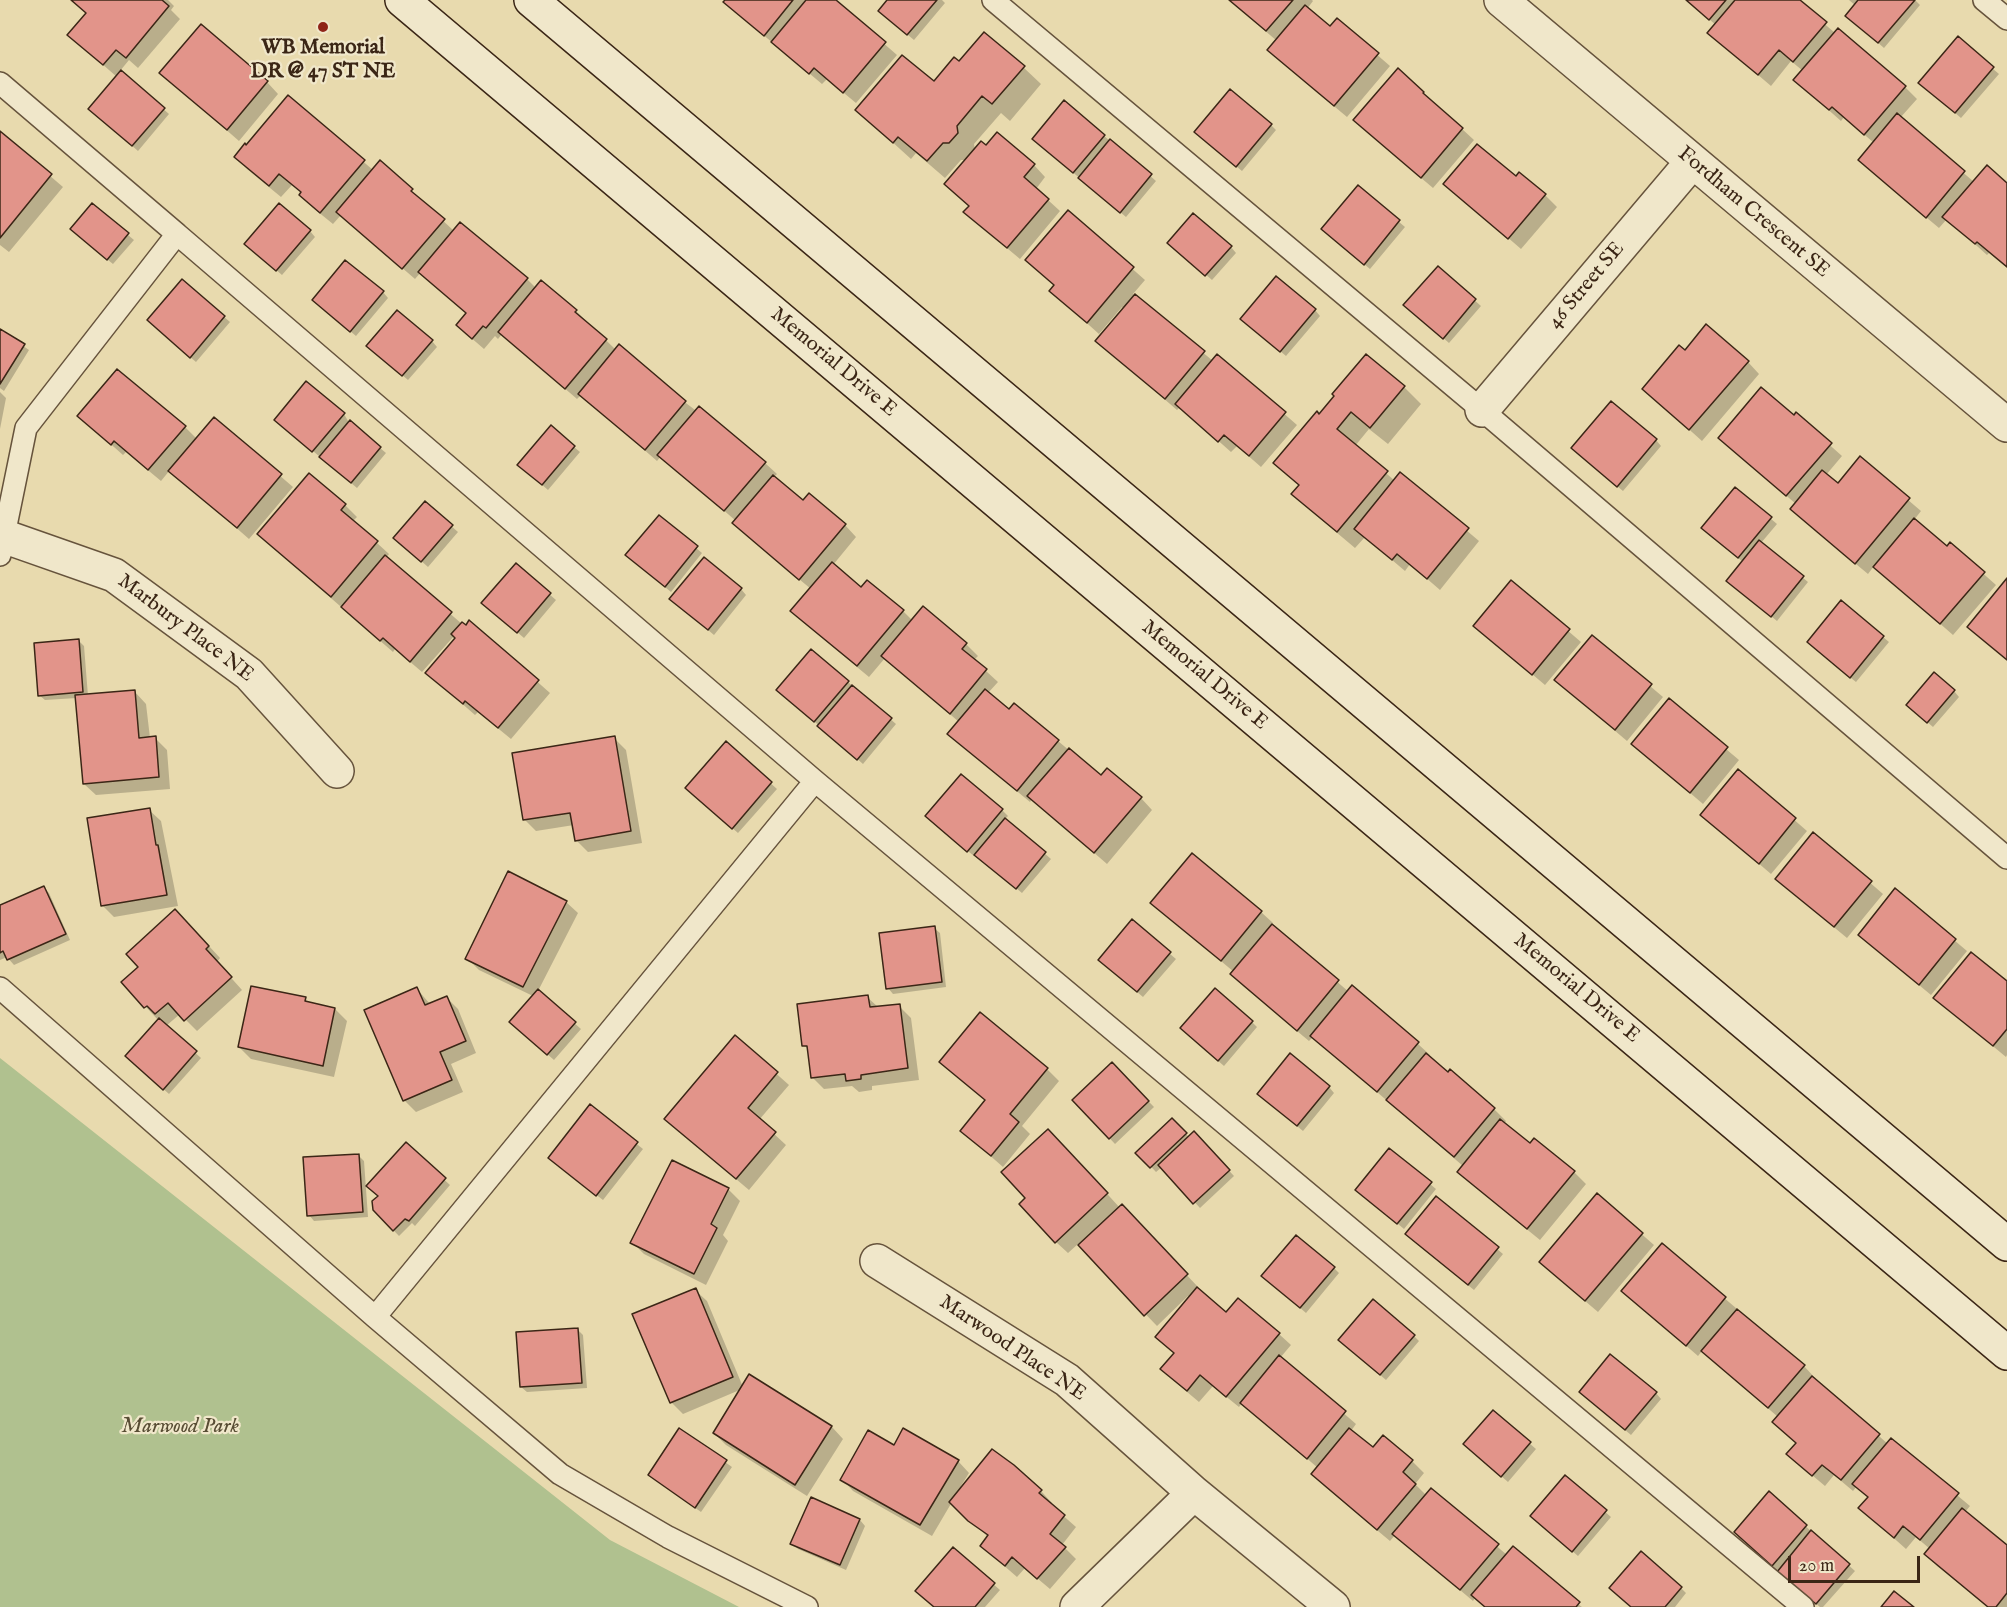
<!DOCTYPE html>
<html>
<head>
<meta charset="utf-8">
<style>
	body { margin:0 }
	#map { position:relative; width:2007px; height:1607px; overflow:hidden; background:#e8daae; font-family:"IM FELL English",serif }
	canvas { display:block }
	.scale { position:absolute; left:1788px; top:1556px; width:132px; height:27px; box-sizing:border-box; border:3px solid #3b2616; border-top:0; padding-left:8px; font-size:18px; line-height:21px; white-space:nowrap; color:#3b2616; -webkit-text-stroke:4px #f0e7ca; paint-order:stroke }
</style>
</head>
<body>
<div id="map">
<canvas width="2007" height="1607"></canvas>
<div class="scale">20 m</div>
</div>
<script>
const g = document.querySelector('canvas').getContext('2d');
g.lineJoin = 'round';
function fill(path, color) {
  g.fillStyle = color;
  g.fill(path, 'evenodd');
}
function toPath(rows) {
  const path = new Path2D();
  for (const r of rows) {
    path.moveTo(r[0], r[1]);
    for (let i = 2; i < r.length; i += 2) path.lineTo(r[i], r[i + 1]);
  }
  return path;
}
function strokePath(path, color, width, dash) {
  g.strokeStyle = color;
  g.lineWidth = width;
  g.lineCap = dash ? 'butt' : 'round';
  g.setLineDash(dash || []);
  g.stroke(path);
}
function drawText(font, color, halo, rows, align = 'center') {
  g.font = font + ' "IM FELL English",serif';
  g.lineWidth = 4.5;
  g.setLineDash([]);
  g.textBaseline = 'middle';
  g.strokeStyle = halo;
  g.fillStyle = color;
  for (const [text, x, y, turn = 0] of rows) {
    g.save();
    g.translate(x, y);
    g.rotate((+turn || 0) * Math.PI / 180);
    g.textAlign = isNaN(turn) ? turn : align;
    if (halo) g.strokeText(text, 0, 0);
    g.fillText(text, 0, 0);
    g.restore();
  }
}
fill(toPath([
	[0,1058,610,1540,739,1607,0,1607]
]), '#b0c18f');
fill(toPath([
	[71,0,168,0,174,6,171,10,180,19,138,68,129,60,120,71,169,114,138,151,96,114,117,77,69,35,87,14],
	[726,0,834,0,897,55,856,103,827,79,822,84,737,13],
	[889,0,942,0,945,3,914,40,885,16],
	[1229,0,1312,0,1313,1,1307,9,1331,29,1337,20,1390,66,1347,117,1281,62,1277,41],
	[1686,0,1797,0,1835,33,1905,87,1917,99,1900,118,1974,182,2007,184,2007,268,1989,253,1987,255,1947,219,1939,228,1872,172,1860,160,1874,143,1844,117,1841,121,1807,91,1803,71,1791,61,1771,86,1709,33,1716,25],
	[1849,0,1915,0,1920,5,1884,48,1853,21,1856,6],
	[1958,39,1999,74,1961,118,1926,88],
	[959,63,1023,67,1041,84,1010,121,1001,113,974,144,975,150,1034,165,1045,177,1036,189,1060,211,1020,259,977,223,970,206,966,160,961,160,945,178,916,153,911,159,857,110,935,83],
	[161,73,267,82,278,94,239,141],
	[1423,93,1474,140,1433,188,1367,132],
	[288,97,373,170,380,162,454,231,527,279,536,288,576,311,616,350,765,463,777,474,774,477,803,502,845,525,856,537,833,565,861,589,903,611,913,621,966,644,978,656,974,660,998,682,988,693,1009,711,1015,705,1101,777,1141,798,1152,810,1107,864,1032,799,1030,802,961,745,959,722,885,658,869,677,804,623,792,611,811,589,746,535,734,523,736,521,661,456,657,461,581,395,577,399,502,334,498,339,495,336,484,349,469,336,467,313,421,272,415,279,341,215,333,224,312,207,301,195,302,193,292,185,281,197,247,169,236,157,247,147],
	[1065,102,1156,181,1126,217,1039,144],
	[1271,125,1276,130,1242,171,1201,137],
	[0,133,63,187,9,252,0,245],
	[1516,178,1545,195,1557,207,1521,249,1446,184],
	[1358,187,1405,227,1370,269,1329,235],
	[92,205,134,240,113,264,77,235],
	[1068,212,1145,280,1133,294,1213,361,1218,356,1297,425,1261,467,1237,446,1231,452,1180,407,1177,410,1097,341,1124,309,1122,307,1099,334,1051,291,1056,286],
	[310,231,315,237,282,275,252,249],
	[1231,247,1236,253,1212,280,1175,248],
	[1438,268,1481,306,1449,343,1411,310],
	[182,281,230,322,196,362,154,326],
	[383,292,388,298,356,336,320,306],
	[1315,310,1320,316,1286,356,1248,324],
	[0,330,29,350,4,391,0,388],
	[432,341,437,347,408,380,374,351],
	[1685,352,1748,362,1759,374,1702,441,1644,389],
	[1404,387,1421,404,1388,444,1369,429,1355,446,1395,481,1400,474,1479,541,1440,590,1410,564,1405,571,1365,537,1355,548,1311,511,1293,494,1300,486,1275,463,1320,416],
	[0,392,6,398,0,429],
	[344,414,348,421,386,453,357,488,282,425],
	[1796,415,1842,456,1826,475,1838,485,1860,459,1921,511,1914,520,1947,548,1950,544,1996,585,1953,635,1874,566,1868,574,1803,520,1796,504,1732,449],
	[79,416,185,427,197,439,214,419,293,487,249,539,170,470,161,481,126,452,123,455],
	[1656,440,1661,446,1623,491,1578,454],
	[574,447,580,452,548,490,525,470],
	[1736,489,1777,524,1761,543,1808,582,1777,621,1734,586,1743,562,1709,534],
	[425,503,458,532,428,567,401,543],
	[345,505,357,517,353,521,389,554,386,558,462,624,466,627,470,622,550,693,511,739,478,712,475,715,427,673,458,638,455,635,422,672,395,649,393,652,271,546],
	[659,517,702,553,671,592,633,561],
	[516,565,556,600,524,638,489,608],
	[1511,582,1581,642,1545,685,1475,626],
	[741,589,746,595,714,635,677,604],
	[1592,637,1663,697,1627,741,1568,691],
	[1883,637,1889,642,1856,682,1814,648],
	[78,640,84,646,88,696,135,692,146,704,150,738,155,738,167,750,170,789,96,795,84,784,77,698,45,700,39,695],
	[848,682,896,724,863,764,784,695],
	[1954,691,1959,697,1933,727,1913,710],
	[1669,701,1739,760,1703,804,1633,744],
	[614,738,626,750,642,843,588,852,576,840,574,825,536,831,524,819],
	[726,743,777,789,738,833,692,793],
	[1738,771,1807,831,1771,874,1702,815],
	[961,776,1002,810,1008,816,1005,819,1051,859,1022,893,975,854,974,856,932,822],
	[149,810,161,821,178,906,114,917,102,905],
	[1814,834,1883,894,1847,938,1789,890],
	[43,887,49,893,70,940,14,965,7,957,0,960,0,907],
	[1896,891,1967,951,1931,995,1872,946],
	[566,902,578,913,538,991,581,1029,554,1060,516,1027,533,996,479,970,467,958],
	[1152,903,1261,912,1273,923,1271,925,1349,992,1352,987,1418,1044,1430,1055,1428,1057,1448,1074,1450,1072,1494,1109,1506,1121,1504,1124,1530,1145,1574,1172,1586,1184,1540,1240,1470,1183,1459,1172,1463,1166,1313,1037,1309,1041,1243,986,1232,974,1234,972],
	[187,922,220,958,217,962,242,990,197,1031,180,1014,166,1026,201,1058,169,1094,133,1062,158,1020,123,982],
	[1132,922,1176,959,1143,997,1105,965],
	[934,928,940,933,946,987,893,994,888,988],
	[2007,983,2007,1055,2006,1057,1935,998],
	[417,989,430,1004,446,997,458,1009,476,1053,451,1064,463,1092,416,1112,404,1100],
	[867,997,878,1007,899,1006,911,1018,919,1080,872,1086,872,1090,859,1092,852,1086,824,1089,812,1077,809,1050,804,1045],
	[305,999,310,1004,335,1009,347,1021,334,1077,251,1059,239,1047],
	[1252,1022,1257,1027,1224,1066,1187,1034],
	[735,1037,789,1085,759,1120,786,1145,749,1190,678,1130],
	[941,1062,1047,1069,1059,1081,1022,1126,1030,1134,1003,1167,962,1131,986,1101],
	[1112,1064,1154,1107,1115,1144,1074,1100],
	[1329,1087,1334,1093,1303,1131,1264,1099],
	[590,1107,643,1149,603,1200,556,1164],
	[1172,1120,1189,1137,1194,1133,1234,1176,1200,1208,1162,1167,1156,1172,1138,1153],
	[1060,1142,1120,1208,1133,1218,1198,1287,1196,1289,1227,1314,1279,1334,1291,1345,1280,1358,1356,1424,1351,1431,1373,1449,1412,1461,1424,1473,1415,1484,1426,1495,1431,1490,1507,1555,1582,1607,1485,1607,1475,1598,1473,1601,1395,1535,1390,1541,1324,1486,1313,1474,1318,1468,1242,1403,1239,1407,1213,1386,1199,1402,1174,1381,1162,1369,1175,1354,1157,1337,1190,1298,1188,1296,1157,1326,1078,1244,1068,1253,1056,1242,1027,1198],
	[406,1145,450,1185,415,1226,412,1223,399,1236,374,1210],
	[1389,1150,1436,1189,1404,1229,1363,1195],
	[358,1155,364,1161,368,1217,314,1221,309,1215],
	[728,1189,740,1201,723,1235,728,1241,706,1285,644,1254,632,1242],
	[1597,1195,1654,1245,1598,1312,1552,1273],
	[1436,1198,1503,1254,1474,1290,1412,1240],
	[1662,1245,1804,1366,1815,1378,1814,1379,1888,1444,1891,1440,1970,1506,1965,1512,2007,1547,2007,1607,1988,1607,1937,1566,1926,1554,1930,1549,1916,1537,1906,1549,1860,1508,1869,1498,1857,1486,1853,1491,1834,1475,1825,1486,1800,1465,1797,1444,1774,1422,1778,1417,1702,1351,1698,1356,1623,1291],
	[1334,1268,1339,1273,1306,1313,1269,1281],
	[695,1290,707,1301,743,1387,750,1376,832,1427,843,1439,807,1496,726,1445,714,1433,742,1389,683,1414,671,1402],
	[578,1330,583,1335,587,1388,527,1392,521,1387],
	[1414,1336,1419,1341,1386,1380,1345,1345],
	[1656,1393,1661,1399,1631,1435,1586,1397],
	[1493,1412,1536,1449,1508,1482,1470,1449],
	[680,1430,732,1467,701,1512,649,1475],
	[894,1447,958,1461,969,1473,961,1486,963,1487,1041,1491,1052,1503,1051,1505,1076,1527,1062,1545,1076,1559,1050,1589,1025,1568,1017,1577,994,1557,982,1545,988,1537,952,1502,932,1536,853,1491,842,1479],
	[1565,1477,1611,1517,1578,1556,1537,1521],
	[1769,1493,1855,1571,1823,1607,1820,1607,1784,1577,1741,1537],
	[812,1499,860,1520,865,1526,846,1570,798,1549,792,1543],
	[953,1549,1000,1590,985,1607,935,1607],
	[1681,1588,1686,1593,1675,1607,1633,1607]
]), '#0003');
const building = toPath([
	[71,0,162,0,169,6,126,58,116,50,103,65,67,35,86,13,71,0],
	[725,0,793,0,764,36,723,2,725,0],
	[806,0,836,0,886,42,843,93,814,68,809,74,771,42,806,0],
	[887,0,937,0,907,35,878,11,887,0],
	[1229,0,1293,0,1266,31,1229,0],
	[1686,0,1726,0,1709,20,1686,0],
	[1735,0,1800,0,1827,22,1793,62,1779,50,1758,75,1707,33,1735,0],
	[1858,0,1915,0,1878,43,1845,16,1858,0],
	[1305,5,1330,26,1337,18,1379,53,1334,106,1267,50,1305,5],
	[201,24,268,81,227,130,159,73,201,24],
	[1838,28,1906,86,1864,135,1832,107,1829,110,1793,80,1838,28],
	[984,32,1025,66,992,104,982,96,957,126,958,133,949,143,943,143,927,161,898,137,893,143,855,110,902,55,934,81,954,57,959,61,984,32],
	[1958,36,1994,67,1955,113,1918,83,1958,36],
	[1398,68,1424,92,1423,93,1463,128,1421,178,1353,120,1398,68],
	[121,70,165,108,132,146,88,109,121,70],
	[1230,89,1272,124,1236,167,1194,132,1230,89],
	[288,95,365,160,320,213,299,195,301,192,279,174,269,186,234,157,245,143,246,145,288,95],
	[1064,100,1105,135,1073,173,1032,139,1064,100],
	[1897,113,1965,171,1926,218,1858,160,1897,113],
	[0,131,52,174,0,238,0,131],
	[997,132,1035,164,1024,177,1049,199,1007,248,963,212,969,206,944,184,981,141,986,145,997,132],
	[1110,139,1152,174,1120,213,1078,178,1110,139],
	[1477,144,1516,176,1519,172,1546,194,1508,239,1443,184,1477,144],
	[380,160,413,189,411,191,445,219,402,269,336,212,380,160],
	[1987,165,2007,183,2007,267,1977,242,1975,244,1942,217,1987,165],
	[1358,185,1400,220,1364,265,1321,229,1358,185],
	[92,203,129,233,107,260,70,229,92,203],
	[279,203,311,230,276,271,244,244,279,203],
	[1068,210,1134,267,1087,323,1049,291,1054,285,1025,260,1068,210],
	[1193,213,1232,246,1205,276,1167,243,1193,213],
	[460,222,528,278,486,328,483,326,472,339,456,325,466,313,418,272,460,222],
	[345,260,384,291,350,332,312,300,345,260],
	[1438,266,1476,299,1443,339,1403,305,1438,266],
	[1276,276,1316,309,1280,352,1240,319,1276,276],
	[182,279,225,316,190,358,147,320,182,279],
	[541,280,577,310,575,312,607,339,565,389,498,332,541,280],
	[1135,294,1205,351,1165,399,1095,341,1135,294],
	[397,310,433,340,402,376,366,346,397,310],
	[1706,324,1749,361,1689,430,1642,389,1679,345,1685,350,1706,324],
	[0,329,25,344,0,384,0,329],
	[619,344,686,401,645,450,578,394,619,344],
	[1217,354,1286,412,1249,456,1224,435,1218,442,1175,404,1217,354],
	[1366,354,1405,386,1370,428,1351,412,1337,429,1388,471,1337,532,1291,494,1299,485,1273,463,1317,411,1319,414,1334,396,1332,394,1366,354],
	[117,369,186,426,148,470,114,441,111,445,77,416,117,369],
	[306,381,345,413,312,452,274,420,306,381],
	[1761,387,1794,415,1796,412,1832,443,1786,496,1718,438,1761,387],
	[1611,401,1657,439,1617,487,1571,448,1611,401],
	[699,406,766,462,724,511,657,455,699,406],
	[214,417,282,474,237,528,168,471,214,417],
	[350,420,381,447,351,483,319,457,350,420],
	[551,425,575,446,542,485,517,465,551,425],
	[1860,456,1910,498,1855,564,1790,509,1822,470,1838,483,1860,456],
	[1400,472,1469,528,1427,579,1397,554,1392,560,1354,529,1400,472],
	[309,473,346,504,341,510,378,541,331,597,257,534,309,473],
	[773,475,803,500,809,493,846,524,799,580,732,523,773,475],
	[1735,487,1772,517,1738,558,1701,528,1735,487],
	[425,501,453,525,421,562,393,538,425,501],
	[659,515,698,546,665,587,625,555,659,515],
	[1914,518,1947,546,1950,542,1985,572,1940,624,1873,567,1914,518],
	[1759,540,1804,576,1771,617,1726,581,1759,540],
	[385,555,452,612,410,662,383,638,380,641,341,607,385,555],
	[704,557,742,588,708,630,669,599,704,557],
	[832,562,861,587,867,580,904,610,857,666,790,611,832,562],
	[516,563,551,593,517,633,481,603,516,563],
	[2007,578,2007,660,1967,627,2007,578],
	[1511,580,1570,629,1532,675,1473,626,1511,580],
	[1841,600,1884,636,1850,678,1807,642,1841,600],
	[923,606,967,643,962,649,987,669,950,714,881,656,923,606],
	[469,620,539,680,498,728,465,701,463,704,425,673,455,638,451,634,462,622,466,625,469,620],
	[1592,635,1652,684,1615,730,1554,680,1592,635],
	[79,639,83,692,38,696,34,643,79,639],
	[811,649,849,681,814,722,776,690,811,649],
	[1934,672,1955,690,1927,723,1906,705,1934,672],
	[852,685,892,718,857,760,817,726,852,685],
	[985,689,1009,709,1014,703,1059,740,1017,791,947,734,985,689],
	[135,690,139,738,156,736,159,777,83,784,75,695,135,690],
	[1669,698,1728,747,1690,793,1631,744,1669,698],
	[615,736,631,831,575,841,570,813,523,820,512,753,615,736],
	[726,741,772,782,732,829,685,788,726,741],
	[1069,748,1101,775,1107,768,1142,797,1094,853,1027,796,1069,748],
	[1738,769,1796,818,1759,864,1700,815,1738,769],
	[961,774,1003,809,967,852,925,816,961,774],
	[150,808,156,845,158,845,167,895,101,906,87,818,150,808],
	[1005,818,1046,852,1016,889,974,855,1005,818],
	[1813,832,1872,881,1834,927,1775,879,1813,832],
	[1192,853,1262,911,1221,961,1150,903,1192,853],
	[508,871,567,901,523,987,465,959,508,871],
	[44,886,66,934,7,960,3,951,0,953,0,905,44,886],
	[1895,888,1956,939,1919,985,1858,935,1895,888],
	[175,909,209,946,206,949,232,977,184,1021,168,1003,155,1014,147,1006,144,1008,121,982,138,967,126,954,175,909],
	[1132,919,1171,952,1137,992,1098,960,1132,919],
	[1272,924,1339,980,1297,1031,1230,974,1272,924],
	[935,926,942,982,886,989,879,933,935,926],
	[1971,952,2007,981,2007,1029,1993,1046,1933,998,1971,952],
	[1352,985,1419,1042,1377,1092,1310,1036,1352,985],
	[251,986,306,997,305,1001,335,1008,323,1066,238,1047,251,986],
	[417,987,425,1005,447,996,466,1041,440,1052,452,1080,403,1101,364,1010,417,987],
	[1215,988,1253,1021,1218,1061,1180,1028,1215,988],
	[538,989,576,1022,547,1055,509,1022,538,989],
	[868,995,870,1007,900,1004,908,1068,861,1075,861,1079,846,1081,845,1074,811,1078,807,1046,802,1046,797,1004,868,995],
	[980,1012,1048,1068,1010,1114,1019,1122,991,1156,960,1131,985,1100,939,1062,980,1012],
	[159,1018,197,1051,163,1090,125,1056,159,1018],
	[735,1035,778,1072,748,1108,776,1132,736,1179,664,1119,735,1035],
	[1290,1053,1330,1086,1297,1126,1257,1094,1290,1053],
	[1426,1053,1448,1072,1450,1069,1495,1108,1454,1157,1386,1100,1426,1053],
	[1112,1062,1149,1101,1109,1139,1072,1100,1112,1062],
	[590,1104,638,1142,596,1196,548,1158,590,1104],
	[1172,1118,1187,1133,1150,1168,1135,1153,1172,1118],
	[1500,1119,1530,1143,1534,1138,1575,1171,1527,1229,1457,1172,1500,1119],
	[1048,1129,1108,1193,1055,1243,1019,1204,1025,1198,1001,1172,1048,1129],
	[1194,1131,1230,1170,1193,1204,1158,1165,1194,1131],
	[406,1142,446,1178,409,1221,405,1219,393,1231,373,1210,372,1201,378,1196,366,1186,406,1142],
	[1389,1148,1432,1182,1397,1224,1355,1190,1389,1148],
	[359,1154,363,1212,307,1216,303,1157,359,1154],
	[672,1160,729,1188,711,1224,717,1228,694,1274,630,1243,672,1160],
	[1597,1193,1643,1233,1585,1301,1539,1262,1597,1193],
	[1436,1196,1499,1247,1468,1285,1405,1234,1436,1196],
	[1122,1204,1188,1274,1144,1316,1078,1245,1122,1204],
	[1296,1235,1335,1267,1300,1308,1261,1276,1296,1235],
	[1662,1243,1726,1297,1686,1346,1621,1291,1662,1243],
	[1197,1287,1226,1312,1238,1298,1280,1333,1226,1397,1200,1375,1187,1391,1160,1369,1174,1353,1155,1337,1197,1287],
	[696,1288,733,1377,670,1403,632,1314,696,1288],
	[1373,1299,1415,1335,1380,1375,1338,1340,1373,1299],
	[1737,1309,1805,1365,1768,1408,1701,1351,1737,1309],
	[578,1328,582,1383,520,1387,516,1332,578,1328],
	[1610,1354,1657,1392,1625,1430,1579,1392,1610,1354],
	[1279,1355,1346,1411,1307,1459,1240,1403,1279,1355],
	[749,1374,832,1426,795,1485,713,1433,749,1374],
	[1812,1376,1880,1434,1841,1480,1822,1465,1812,1476,1786,1454,1796,1443,1772,1422,1812,1376],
	[1493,1410,1531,1442,1501,1477,1463,1444,1493,1410],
	[679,1428,727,1460,695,1508,648,1475,679,1428],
	[903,1428,959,1460,920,1525,840,1480,868,1430,894,1445,903,1428],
	[1349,1428,1373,1447,1383,1435,1413,1460,1403,1472,1416,1484,1377,1530,1311,1474,1349,1428],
	[1891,1438,1959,1493,1920,1540,1903,1526,1894,1538,1858,1508,1868,1497,1852,1484,1891,1438],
	[992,1449,1014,1465,1042,1490,1039,1493,1065,1515,1050,1534,1066,1547,1037,1579,1012,1557,1005,1566,980,1546,988,1535,968,1521,949,1502,992,1449],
	[1565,1475,1607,1510,1572,1552,1530,1516,1565,1475],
	[1431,1488,1499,1544,1460,1590,1392,1534,1431,1488],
	[1769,1491,1807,1525,1772,1566,1734,1532,1769,1491],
	[811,1497,860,1519,840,1565,790,1544,811,1497],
	[1962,1508,2007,1545,2007,1593,1996,1607,1988,1607,1924,1554,1962,1508],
	[1811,1530,1850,1564,1816,1604,1777,1572,1811,1530],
	[1513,1546,1580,1602,1576,1607,1485,1607,1471,1595,1513,1546],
	[953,1547,995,1583,975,1607,934,1607,915,1591,953,1547],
	[1641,1551,1682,1587,1665,1607,1631,1607,1609,1588,1641,1551],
	[1894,1591,1914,1607,1881,1607,1894,1591]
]);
fill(building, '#e2948a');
strokePath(building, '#3b2616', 1.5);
const lane = toPath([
	[993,0,1482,410,2007,858],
	[1984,0,2007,19],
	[0,83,177,234,26,428,0,555],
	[177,234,815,781,1803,1607],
	[0,988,375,1317,560,1474,668,1537,807,1607],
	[375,1317,815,781]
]);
const street = toPath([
	[1501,0,2007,425],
	[1482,410,1692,162],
	[0,535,114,575,249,674,337,771],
	[877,1261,1067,1380,1194,1493],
	[1077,1607,1194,1493,1333,1607]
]);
const secondary = toPath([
	[402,0,2007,1353],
	[531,0,2007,1244]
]);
strokePath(lane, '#66533c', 24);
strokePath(street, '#66533c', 36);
strokePath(secondary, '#3b2616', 36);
strokePath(lane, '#f0e7ca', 21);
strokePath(street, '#f0e7ca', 33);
strokePath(secondary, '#f0e7ca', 33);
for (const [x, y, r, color] of [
	[323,27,6,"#8f2418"]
]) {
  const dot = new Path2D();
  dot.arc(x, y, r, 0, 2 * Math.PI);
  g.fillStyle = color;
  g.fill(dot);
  strokePath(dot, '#f0e7ca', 2);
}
drawText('bold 21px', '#3b2616', '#f0e7ca', [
	["WB Memorial",323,49],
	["DR @ 47 ST NE",323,73]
]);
drawText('21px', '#3b2616', '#f0e7ca', [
	["Fordham Crescent SE",1753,213,40],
	["46 Street SE",1587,286,-50],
	["Memorial Drive E",833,363,40],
	["Marbury Place NE",185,629,37],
	["Memorial Drive E",1204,676,40],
	["Memorial Drive E",1576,989,40],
	["Marwood Place NE",1012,1349,34]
]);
drawText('italic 21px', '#584d34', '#f0e7ca', [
	["Marwood Park",180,1428]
]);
</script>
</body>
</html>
